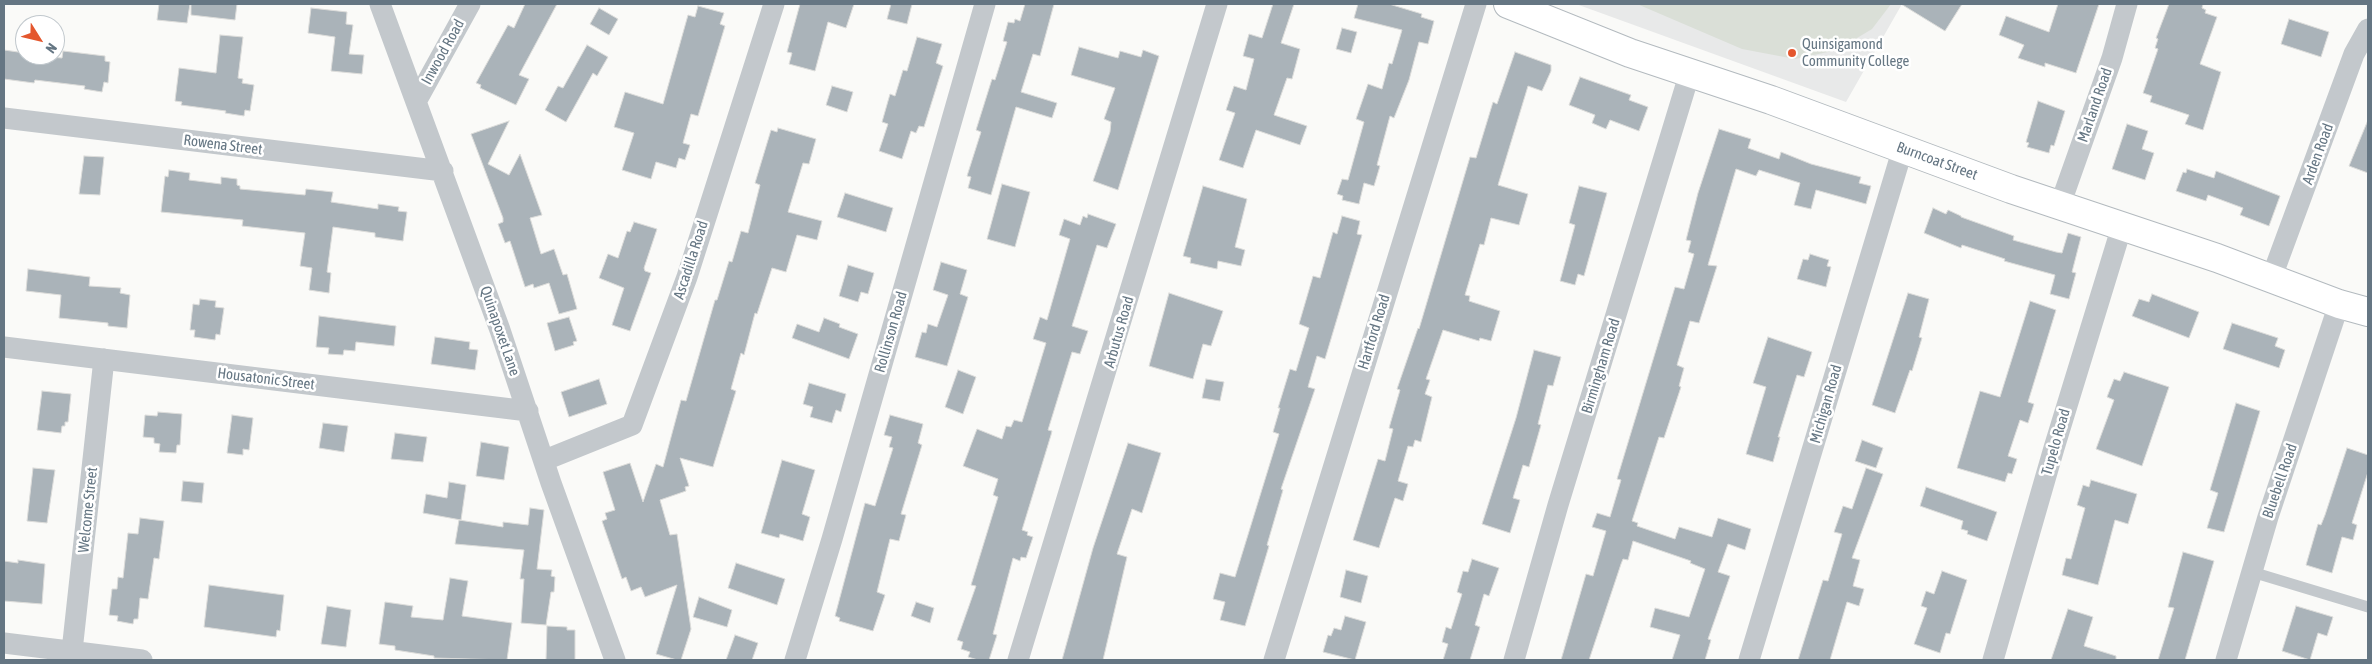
<!DOCTYPE html>
<html>
<head>
<meta charset="utf-8">
<style>
	body { margin:0 }
	#map { position:relative; width:2372px; height:664px; overflow:hidden; background:#fafaf8; font-family:"Asap Condensed",sans-serif }
	canvas { display:block }
	.frame { position:absolute; inset:0; border:5px solid #657683; pointer-events:none }
	.north { position:absolute; left:15px; top:15px; width:50px; height:50px; box-sizing:border-box; background:#fff; border:1px solid #c1c8cd; border-radius:50%; rotate:126deg; font-size:14px; font-weight:700; line-height:20px; text-align:center; color:#657683 }
	.north::after { content:''; display:block; margin:auto; width:18px; height:22px; background:#e4572e; clip-path:polygon(50% 0,100% 100%,50% 72%,0 100%) }
</style>
</head>
<body>
<div id="map">
<canvas width="2372" height="664"></canvas>
<div class="frame"></div>
<div class="north">N</div>
</div>
<script>
const g = document.querySelector('canvas').getContext('2d');
g.lineJoin = 'round';
function fill(path, color) {
  g.fillStyle = color;
  g.fill(path, 'evenodd');
}
function toPath(rows) {
  const path = new Path2D();
  for (const r of rows) {
    path.moveTo(r[0], r[1]);
    for (let i = 2; i < r.length; i += 2) path.lineTo(r[i], r[i + 1]);
  }
  return path;
}
function strokePath(path, color, width, dash) {
  g.strokeStyle = color;
  g.lineWidth = width;
  g.lineCap = dash ? 'butt' : 'round';
  g.setLineDash(dash || []);
  g.stroke(path);
}
function drawText(font, color, halo, rows, align = 'center') {
  g.font = font + ' "Asap Condensed",sans-serif';
  g.lineWidth = 5;
  g.setLineDash([]);
  g.textBaseline = 'middle';
  g.strokeStyle = halo;
  g.fillStyle = color;
  for (const [text, x, y, turn = 0] of rows) {
    g.save();
    g.translate(x, y);
    g.rotate((+turn || 0) * Math.PI / 180);
    g.textAlign = isNaN(turn) ? turn : align;
    if (halo) g.strokeText(text, 0, 0);
    g.fillText(text, 0, 0);
    g.restore();
  }
}
fill(toPath([
	[1576,4,1902,4,1846,102]
]), '#e8e9e9');
fill(toPath([
	[1637,4,1891,4,1872,29,1837,50,1795,59,1742,49]
]), '#dadfd7');
const building = toPath([
	[159,4,190,4,187,23,157,20,159,4],
	[191,4,237,4,235,20,191,15,191,4],
	[525,4,557,4,519,75,529,79,516,105,480,88,481,85,476,83,508,25,514,28,525,4],
	[800,4,854,4,846,28,828,22,815,71,789,64,792,53,787,52,800,4],
	[891,4,912,4,907,24,887,19,891,4],
	[1025,4,1054,4,1040,56,1033,54,1021,92,1057,103,1052,118,1016,107,991,195,968,188,971,177,967,176,981,132,976,130,992,79,995,80,1007,42,1003,41,1008,22,1014,23,1015,19,1020,21,1025,4],
	[1273,4,1294,4,1281,43,1300,49,1292,79,1287,78,1274,115,1307,126,1300,145,1256,130,1243,168,1219,160,1235,113,1226,110,1234,86,1246,90,1254,59,1243,56,1249,34,1262,38,1273,4],
	[1358,4,1389,4,1422,14,1421,17,1434,21,1428,44,1419,42,1409,80,1394,118,1390,116,1377,165,1380,166,1374,186,1364,183,1359,204,1342,200,1343,196,1337,194,1342,179,1348,180,1364,122,1356,119,1368,84,1382,89,1389,63,1392,64,1402,30,1354,18,1358,4],
	[1901,4,1962,4,1945,31,1901,4],
	[2058,4,2099,4,2076,73,2045,63,2045,67,2018,58,2024,45,1999,35,2006,16,2049,32,2058,4],
	[2169,4,2203,4,2202,8,2206,10,2205,13,2217,17,2200,64,2221,72,2203,130,2185,124,2189,115,2150,102,2152,96,2143,93,2158,49,2155,48,2158,39,2156,38,2169,4],
	[698,6,724,13,720,24,725,26,698,116,691,114,683,143,690,145,685,160,679,158,676,168,656,162,651,179,622,170,634,133,614,127,625,92,663,104,688,15,695,17,698,6],
	[311,8,347,12,346,24,353,25,349,54,364,55,362,74,331,71,335,37,308,33,311,8],
	[599,8,618,19,609,35,590,24,599,8],
	[2289,19,2329,32,2321,57,2281,44,2289,19],
	[1342,28,1357,32,1351,53,1336,49,1342,28],
	[220,35,243,37,238,78,243,79,242,83,254,85,250,111,245,110,244,116,225,113,226,111,181,105,182,102,175,101,179,68,216,73,220,35],
	[917,37,942,44,936,63,943,66,924,127,919,126,916,133,911,131,902,159,879,151,888,124,882,122,890,94,895,96,903,70,907,71,917,37],
	[587,45,608,57,597,76,593,73,566,122,545,110,558,86,563,88,587,45],
	[1079,47,1118,58,1120,51,1141,57,1143,50,1159,56,1118,190,1093,181,1110,132,1111,122,1104,119,1115,88,1071,75,1079,47],
	[4,50,25,53,25,55,62,58,63,51,105,56,105,61,110,62,108,83,104,82,102,92,84,89,85,86,35,80,34,83,4,79,4,50],
	[1515,52,1551,65,1551,71,1542,91,1528,86,1498,185,1528,194,1519,225,1491,218,1484,245,1480,244,1465,295,1470,296,1469,301,1500,311,1491,341,1480,338,1479,341,1443,330,1426,379,1430,380,1425,394,1432,397,1421,442,1415,440,1413,447,1408,446,1398,481,1408,484,1403,501,1395,498,1379,548,1353,540,1378,459,1385,461,1393,429,1389,428,1400,390,1397,389,1418,328,1419,329,1470,157,1476,158,1493,102,1497,104,1515,52],
	[1580,77,1631,95,1629,100,1648,107,1639,131,1610,120,1606,129,1592,123,1595,115,1569,105,1580,77],
	[832,86,853,92,847,112,826,105,832,86],
	[2038,101,2065,111,2054,146,2051,145,2049,153,2027,147,2029,143,2026,142,2038,101],
	[2368,120,2368,173,2349,166,2368,120],
	[509,121,488,164,509,175,520,154,542,215,530,218,541,254,554,249,563,275,567,274,577,309,559,314,549,283,534,288,533,284,525,287,510,241,505,243,498,224,503,222,503,218,471,134,509,121],
	[2127,124,2148,131,2142,149,2154,153,2145,180,2112,169,2127,124],
	[778,128,816,139,809,164,803,163,788,212,822,221,817,240,797,235,786,272,772,268,757,314,755,313,744,355,741,353,731,389,736,391,713,467,680,458,689,486,685,487,686,491,660,500,670,535,677,534,691,629,681,660,677,660,656,654,677,585,645,597,641,587,631,591,626,577,622,579,602,521,607,519,605,513,615,510,603,472,630,463,643,502,656,464,663,467,681,400,686,401,715,300,717,300,729,261,732,262,741,231,748,233,760,185,755,183,771,130,777,132,778,128],
	[1719,129,1751,139,1748,148,1779,159,1781,152,1811,164,1861,177,1859,183,1871,186,1866,204,1816,190,1811,209,1794,205,1800,183,1759,170,1756,176,1736,169,1708,265,1717,266,1699,323,1690,321,1677,365,1684,368,1679,386,1681,387,1664,438,1659,437,1632,521,1638,523,1637,526,1675,539,1679,527,1712,537,1718,518,1751,529,1745,550,1728,544,1718,572,1730,576,1708,639,1711,640,1705,660,1672,660,1680,635,1650,627,1655,608,1689,617,1705,569,1690,563,1691,561,1633,541,1628,560,1623,559,1621,564,1589,660,1561,660,1586,574,1593,576,1606,531,1592,527,1597,513,1610,517,1621,480,1617,479,1675,287,1684,289,1694,254,1688,252,1691,241,1686,240,1698,193,1719,129],
	[84,156,104,157,100,195,79,194,84,156],
	[2187,169,2214,178,2216,171,2280,196,2269,226,2240,215,2243,208,2208,195,2206,201,2176,191,2183,172,2186,173,2187,169],
	[169,170,190,173,189,180,221,184,221,177,237,179,237,185,240,186,240,189,305,195,306,189,333,192,331,202,378,209,378,204,399,207,398,211,407,212,403,241,375,237,375,233,333,227,327,272,331,273,329,293,309,290,312,268,300,266,305,233,242,226,243,220,161,212,165,176,168,177,169,170],
	[1002,184,1030,192,1015,247,987,239,1002,184],
	[1203,186,1247,199,1235,247,1245,250,1241,266,1218,261,1217,269,1190,263,1191,258,1183,256,1203,186],
	[1579,186,1607,193,1584,276,1578,274,1575,285,1560,281,1575,225,1569,223,1579,186],
	[845,193,893,208,886,232,837,217,845,193],
	[1933,208,1946,214,1948,210,1961,216,1961,217,2014,236,2013,240,2056,252,2062,253,2068,233,2081,237,2072,272,2076,273,2069,299,2050,294,2055,275,2004,261,2005,259,1962,245,1961,248,1924,233,1933,208],
	[1088,214,1116,224,1107,248,1097,245,1072,326,1088,331,1080,354,1072,352,1048,430,1052,431,1051,435,1022,530,1028,532,1027,535,1033,537,1026,558,1021,557,1020,561,1013,558,993,634,997,635,989,660,978,660,968,657,970,652,961,649,963,642,957,640,976,586,971,585,998,497,993,495,998,479,963,466,977,429,1002,439,1006,426,1011,427,1014,420,1022,422,1046,343,1033,339,1040,317,1047,320,1070,239,1059,235,1064,219,1080,225,1083,216,1087,218,1088,214],
	[1342,216,1360,221,1357,234,1362,235,1325,359,1317,356,1308,387,1315,389,1281,489,1283,490,1267,545,1269,546,1245,626,1220,620,1225,602,1213,599,1220,573,1235,577,1279,434,1273,432,1280,408,1278,408,1290,369,1296,371,1309,328,1299,324,1313,276,1320,278,1333,232,1337,234,1342,216],
	[634,222,657,229,644,268,645,271,651,273,630,331,612,325,624,288,599,278,608,254,618,258,627,231,630,232,634,222],
	[1810,254,1829,260,1827,266,1831,267,1826,287,1797,279,1803,259,1808,260,1810,254],
	[941,262,967,270,960,294,968,297,947,366,915,357,922,332,926,333,928,324,937,327,948,295,933,290,941,262],
	[848,265,874,273,868,294,861,292,858,302,839,296,848,265],
	[28,269,90,277,89,286,121,288,120,293,130,295,127,328,108,326,108,323,59,318,61,295,26,291,28,269],
	[1169,293,1223,311,1211,346,1203,344,1193,379,1149,366,1169,293],
	[1908,293,1929,299,1919,337,1922,338,1912,371,1910,370,1895,413,1872,405,1908,293],
	[2152,294,2199,312,2189,338,2132,316,2139,299,2149,302,2152,294],
	[200,299,216,301,215,307,224,308,220,335,216,334,215,340,194,337,195,330,190,330,193,304,199,305,200,299],
	[2030,301,2056,310,2028,402,2034,404,2028,423,2020,420,2008,456,2017,459,2012,474,2008,473,2005,482,1957,468,1980,391,2000,397,2030,301],
	[319,316,396,326,394,346,356,342,355,351,344,350,343,355,328,354,329,348,316,347,319,316],
	[569,317,577,341,573,342,574,345,555,351,547,323,569,317],
	[824,318,840,324,839,327,858,334,849,359,792,338,797,324,819,332,824,318],
	[2232,323,2278,338,2275,346,2285,350,2279,368,2223,349,2232,323],
	[435,337,470,342,469,349,478,350,475,370,431,364,435,337],
	[1768,337,1812,352,1804,377,1797,375,1778,437,1780,437,1773,462,1746,454,1766,387,1753,383,1768,337],
	[1534,350,1561,357,1553,386,1548,385,1538,424,1541,425,1529,467,1523,465,1513,498,1520,500,1510,533,1482,524,1516,418,1534,350],
	[958,370,976,377,963,414,945,407,958,370],
	[2124,372,2169,387,2142,466,2096,449,2114,400,2107,397,2114,379,2120,381,2124,372],
	[599,379,607,404,569,417,561,392,599,379],
	[1206,379,1224,382,1220,401,1202,398,1206,379],
	[809,383,846,394,841,412,836,410,832,423,810,417,813,407,803,404,809,383],
	[42,391,71,394,68,422,65,422,65,426,62,426,61,433,37,430,42,391],
	[2236,403,2260,411,2224,532,2207,528,2218,493,2210,490,2236,403],
	[158,412,182,414,180,445,177,445,176,453,159,452,160,444,154,443,154,438,143,437,145,415,157,416,158,412],
	[232,415,253,418,249,450,243,449,243,455,227,453,232,415],
	[890,415,923,424,918,443,922,445,901,514,906,515,899,541,890,539,877,592,885,595,873,631,839,621,840,618,835,616,865,503,875,506,893,448,889,447,892,437,884,435,890,415],
	[323,423,348,426,344,452,319,448,323,423],
	[395,433,427,437,423,462,391,459,395,433],
	[1862,440,1883,448,1876,468,1855,461,1862,440],
	[481,442,509,447,504,480,476,476,481,442],
	[1128,443,1161,453,1142,513,1132,509,1117,554,1127,557,1103,660,1062,660,1093,548,1128,443],
	[2347,448,2368,455,2368,472,2352,523,2357,525,2353,540,2342,537,2332,573,2306,565,2318,524,2321,525,2325,515,2347,448],
	[782,460,815,470,802,514,810,517,803,541,780,534,779,538,761,533,782,460],
	[33,468,55,470,47,523,27,521,33,468],
	[1866,468,1883,474,1852,558,1860,560,1853,586,1864,589,1859,606,1847,602,1830,660,1798,660,1823,580,1828,581,1842,534,1834,532,1843,506,1852,509,1866,468],
	[2091,480,2137,494,2128,524,2115,520,2098,585,2062,575,2066,558,2071,559,2085,508,2077,505,2083,485,2089,487,2091,480],
	[183,481,204,483,202,503,181,501,183,481],
	[449,482,466,485,461,520,423,513,426,494,447,498,449,482],
	[1926,487,1997,512,1987,541,1967,534,1968,531,1961,529,1963,521,1920,506,1926,487],
	[530,508,544,510,537,569,552,570,551,576,555,577,554,592,551,592,546,625,521,623,524,579,520,579,524,550,455,544,459,520,503,527,503,522,528,525,530,508],
	[140,518,164,521,159,559,154,558,148,599,140,598,138,619,134,619,133,624,117,621,118,616,109,615,112,589,117,589,118,577,123,578,128,533,138,534,140,518],
	[2183,552,2214,561,2185,660,2158,660,2174,608,2168,607,2183,552],
	[1472,559,1499,568,1489,596,1484,594,1475,625,1480,627,1470,660,1443,660,1448,644,1442,642,1446,627,1451,629,1462,594,1457,592,1463,571,1468,572,1472,559],
	[18,560,45,564,42,604,4,601,4,561,18,563,18,560],
	[736,563,785,579,777,605,728,588,736,563],
	[1346,570,1368,576,1361,603,1340,597,1346,570],
	[1942,571,1967,580,1950,634,1946,633,1940,653,1914,644,1927,608,1921,606,1926,591,1934,594,1942,571],
	[450,578,468,581,462,616,512,623,507,660,434,658,434,656,395,650,395,646,379,644,385,602,413,606,411,617,443,620,450,578],
	[209,585,284,595,280,631,277,630,276,637,204,627,209,585],
	[699,597,732,610,727,627,693,617,699,597],
	[916,602,934,608,930,623,911,616,916,602],
	[327,606,351,610,346,647,321,644,327,606],
	[2296,606,2333,617,2327,636,2318,633,2310,660,2282,651,2296,606],
	[2068,609,2093,617,2084,646,2116,656,2116,660,2051,660,2068,609],
	[1345,616,1366,622,1355,660,1323,652,1328,635,1331,636,1334,628,1341,630,1345,616],
	[547,626,567,627,567,630,575,630,575,660,546,660,547,626],
	[735,635,758,643,752,660,726,660,735,635]
]);
fill(building, '#aab3b9');
strokePath(building, '#dcdcda', 1);
const secondary = toPath([
	[1508,4,1630,53,1771,100,2011,189,2217,258,2339,304,2368,312]
]);
strokePath(secondary, '#b3babf', 30);
strokePath(toPath([
	[2252,572,2368,607]
]), '#c3c8cc', 11);
strokePath(toPath([
	[380,4,500,330,551,483,615,660],
	[417,100,470,4],
	[4,118,443,171],
	[2060,205,2112,58,2127,4],
	[2271,279,2354,54,2368,29],
	[4,347,528,411],
	[545,460,632,425,687,277,774,4],
	[4,643,142,660],
	[71,660,104,359],
	[795,660,832,539,985,4],
	[1018,660,1217,4],
	[1274,660,1476,4],
	[1514,660,1558,505,1690,72],
	[1749,660,1903,148],
	[1993,660,2054,448,2122,226],
	[2226,660,2268,517,2339,304]
]), '#c3c8cc', 21);
strokePath(secondary, '#fff', 28);
for (const [x, y, r, color] of [
	[1792,53,5,"#e4572e"]
]) {
  const dot = new Path2D();
  dot.arc(x, y, r, 0, 2 * Math.PI);
  g.fillStyle = color;
  g.fill(dot);
  strokePath(dot, '#fff', 2);
}
drawText('15px', '#657683', '#fff', [
	["Quinsigamond",1802,44],
	["Community College",1802,61]
], 'left');
drawText('15px', '#657683', '#fff', [
	["Inwood Road",443,52,-61],
	["Marland Road",2095,105,-71],
	["Rowena Street",223,145,7],
	["Arden Road",2318,154,-70],
	["Burncoat Street",1937,161,20],
	["Ascadilla Road",691,260,-72],
	["Quinapoxet Lane",500,331,71],
	["Rollinson Road",891,332,-74],
	["Arbutus Road",1119,332,-74],
	["Hartford Road",1374,332,-73],
	["Birmingham Road",1601,366,-73],
	["Housatonic Street",266,379,7],
	["Michigan Road",1826,404,-74],
	["Tupelo Road",2056,442,-74],
	["Bluebell Road",2280,481,-71],
	["Welcome Street",88,510,-84]
]);
</script>
</body>
</html>
